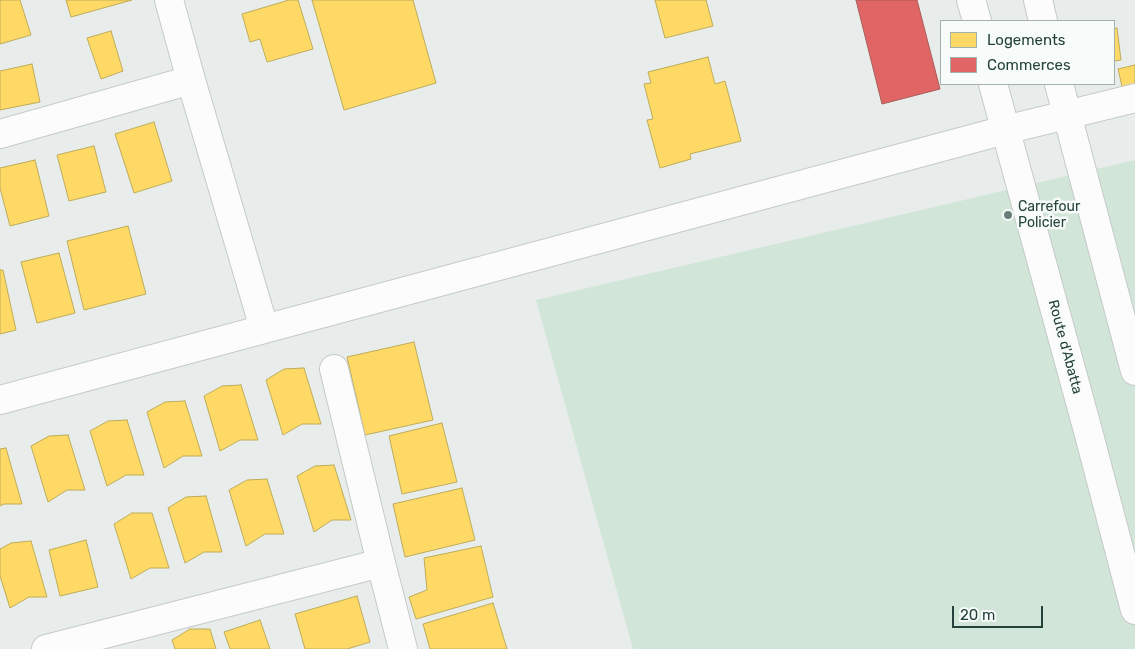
<!DOCTYPE html>
<html>
<head>
<meta charset="utf-8">
<style>
	body { margin:0 }
	#map { position:relative; width:1135px; height:649px; overflow:hidden; background:#e8edeb; font-family:Rubik,sans-serif }
	canvas { display:block }
	.legend { position:absolute; left:940px; top:20px; width:175px; height:65px; box-sizing:border-box; background:#f7fbf9; border:1px solid #a3b1ad; margin:0; padding:6px 9px; list-style:none; font-size:15px; color:#24423a }
	.legend li { display:flex; align-items:center; gap:10px; height:25px }
	.legend b { width:25px; border:1px solid #a3b1ad }
	.scale { position:absolute; left:952px; top:606px; width:91px; height:22px; box-sizing:border-box; border:2px solid #24423a; border-top:0; padding-left:6px; font-size:15px; line-height:18px; white-space:nowrap; color:#24423a; -webkit-text-stroke:4px #f7fbf9; paint-order:stroke }
</style>
</head>
<body>
<div id="map">
<canvas width="1135" height="649"></canvas>
<ul class="legend">
<li><b style="height:14px;background:#ffd966"></b>Logements</li>
<li><b style="height:14px;background:#e06666"></b>Commerces</li>
</ul>
<div class="scale">20 m</div>
</div>
<script>
const g = document.querySelector('canvas').getContext('2d');
g.lineJoin = 'round';
function fill(path, color) {
  g.fillStyle = color;
  g.fill(path, 'evenodd');
}
function toPath(rows) {
  const path = new Path2D();
  for (const r of rows) {
    path.moveTo(r[0], r[1]);
    for (let i = 2; i < r.length; i += 2) path.lineTo(r[i], r[i + 1]);
  }
  return path;
}
function strokePath(path, color, width, dash) {
  g.strokeStyle = color;
  g.lineWidth = width;
  g.lineCap = dash ? 'butt' : 'round';
  g.setLineDash(dash || []);
  g.stroke(path);
}
function drawText(font, color, halo, rows, align = 'center') {
  g.font = font + ' Rubik,sans-serif';
  g.lineWidth = 5;
  g.setLineDash([]);
  g.textBaseline = 'middle';
  g.strokeStyle = halo;
  g.fillStyle = color;
  for (const [text, x, y, turn = 0] of rows) {
    g.save();
    g.translate(x, y);
    g.rotate((+turn || 0) * Math.PI / 180);
    g.textAlign = isNaN(turn) ? turn : align;
    if (halo) g.strokeText(text, 0, 0);
    g.fillText(text, 0, 0);
    g.restore();
  }
}
fill(toPath([
	[1135,160,1135,649,633,649,536,300]
]), '#d1e6d8');
const homes = toPath([
	[0,0,20,0,31,35,0,44,0,0],
	[66,0,132,0,71,17,66,0],
	[289,0,298,0,313,49,267,62,260,39,250,42,242,14,289,0],
	[312,0,413,0,436,83,344,110,312,0],
	[655,0,706,0,713,26,665,38,655,0],
	[1117,28,1121,60,1114,61,1114,29,1117,28],
	[111,31,123,71,101,79,87,38,111,31],
	[708,57,715,84,725,81,741,141,690,154,691,159,660,168,647,120,653,119,644,84,651,83,648,72,708,57],
	[32,64,40,102,0,110,0,71,32,64],
	[1135,65,1135,92,1124,95,1118,69,1135,65],
	[154,122,172,181,134,193,115,134,154,122],
	[94,146,106,192,69,201,57,155,94,146],
	[35,160,49,216,10,226,0,188,0,168,35,160],
	[128,226,146,294,84,310,67,241,128,226],
	[59,253,75,313,37,323,21,262,59,253],
	[0,270,3,270,16,330,0,334,0,270],
	[414,342,433,420,365,435,347,357,414,342],
	[304,368,321,424,302,424,283,435,266,380,284,369,304,368],
	[241,385,258,440,240,440,220,451,204,396,222,386,241,385],
	[185,401,202,456,183,456,164,468,147,412,165,402,185,401],
	[127,420,144,475,126,475,107,486,90,431,108,421,127,420],
	[442,423,457,482,402,494,389,436,442,423],
	[68,435,85,490,67,490,48,502,31,446,49,436,68,435],
	[6,448,22,504,4,504,0,506,0,449,6,448],
	[334,465,351,520,332,520,314,532,297,476,315,466,334,465],
	[267,479,284,534,265,534,246,546,229,490,247,480,267,479],
	[462,488,475,540,405,557,393,504,462,488],
	[206,496,222,552,204,552,185,563,168,508,186,497,206,496],
	[132,513,152,513,169,568,150,568,131,579,114,524,132,513],
	[86,540,98,587,60,596,49,550,86,540],
	[31,541,47,597,29,597,10,608,0,576,0,549,11,543,31,541],
	[481,546,493,597,416,619,409,597,427,590,424,558,481,546],
	[357,596,370,642,347,649,305,649,295,614,357,596],
	[493,603,507,649,430,649,423,624,493,603],
	[260,620,270,649,230,649,224,632,260,620],
	[190,629,210,629,216,649,175,649,172,640,190,629]
]);
fill(homes, '#ffd966');
strokePath(homes, '#bdac59', 1);
const shops = toPath([
	[856,0,917,0,940,89,882,104,856,0]
]);
fill(shops, '#e06666');
strokePath(shops, '#a85b59', 1);
const minor = toPath([
	[169,0,191,80,264,328],
	[0,134,191,80],
	[334,369,381,563,403,649],
	[0,400,1005,130,1135,98],
	[46,649,381,563]
]);
const tertiary = toPath([
	[971,0,977,21],
	[1038,0,1043,21],
	[993,84,1088,431,1135,610],
	[1059,84,1135,371]
]);
strokePath(minor, '#c5cac8', 30);
strokePath(tertiary, '#c5cac8', 30);
strokePath(minor, '#fcfcfc', 28);
strokePath(tertiary, '#fcfcfc', 28);
for (const [x, y, r, color] of [
	[1008,215,5,"#697e78"]
]) {
  const dot = new Path2D();
  dot.arc(x, y, r, 0, 2 * Math.PI);
  g.fillStyle = color;
  g.fill(dot);
  strokePath(dot, '#f7fbf9', 2);
}
drawText('14px', '#24423a', '#f7fbf9', [
	["Carrefour",1018,207],
	["Policier",1018,223]
], 'left');
drawText('14px', '#24423a', '#f7fbf9', [
	["Route d'Abatta",1065,347,75]
]);
</script>
</body>
</html>
